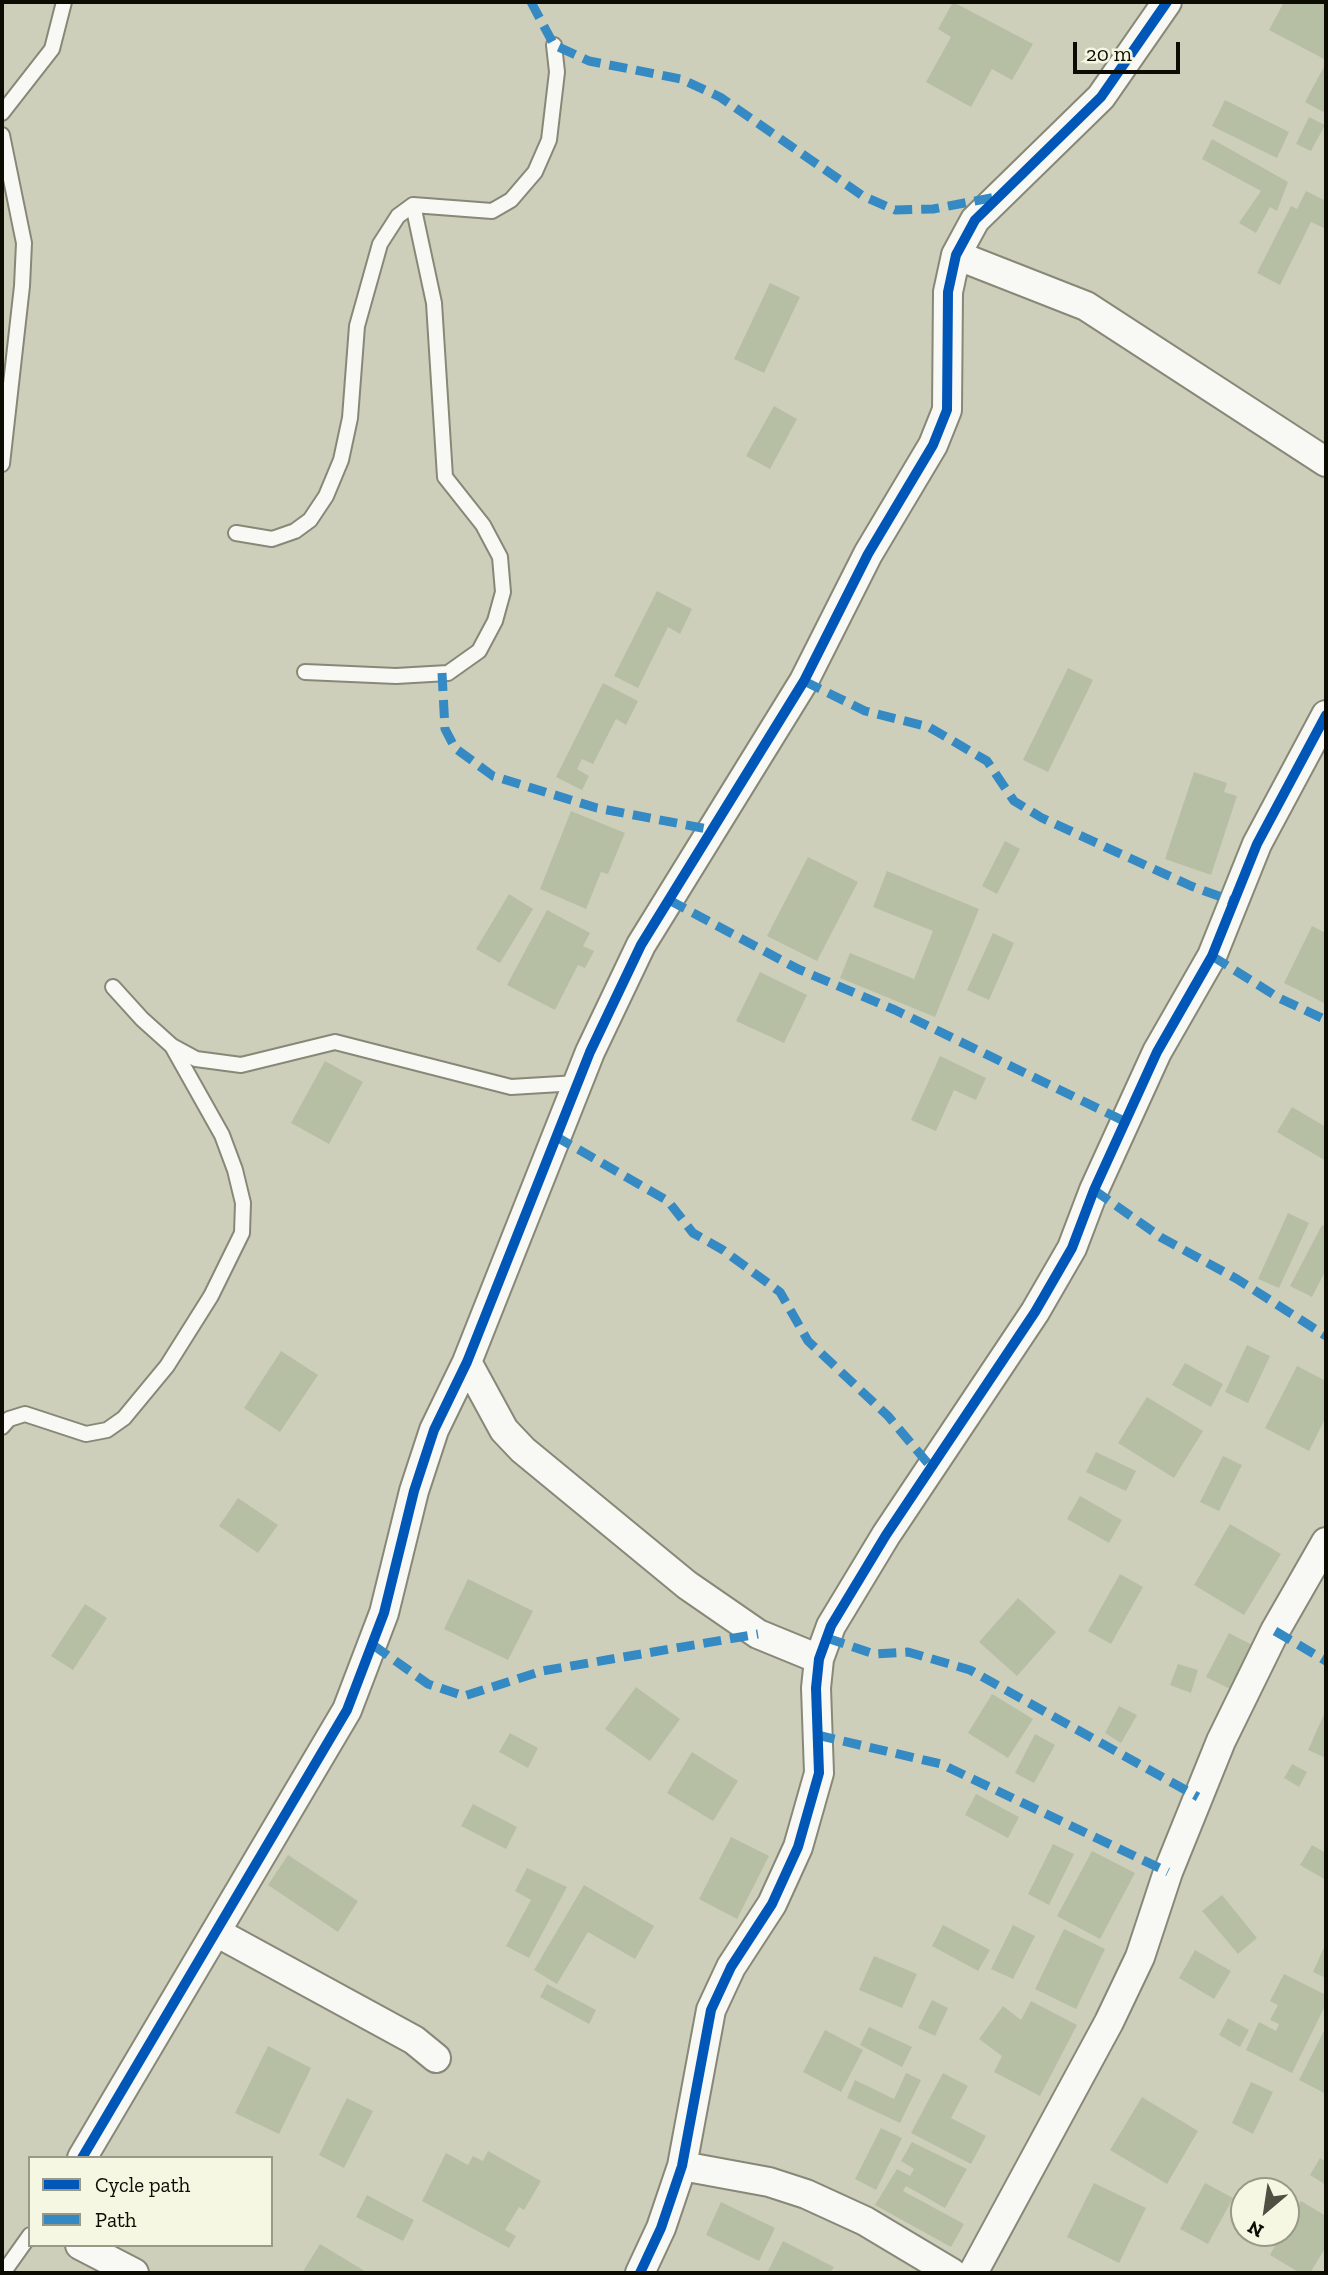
<!DOCTYPE html>
<html>
<head>
<meta charset="utf-8">
<style>
	body { margin:0 }
	#map { position:relative; width:1328px; height:2275px; overflow:hidden; background:#cecfba; font-family:"Zilla Slab",serif }
	canvas { display:block }
	.frame { position:absolute; inset:0; border:4px solid #0c0c02; pointer-events:none }
	.legend { position:absolute; left:28px; top:2156px; width:245px; height:91px; box-sizing:border-box; background:#f6f7e3; border:2px solid #989989; margin:0; padding:9px 12px; list-style:none; font-size:21px; color:#0c0c02 }
	.legend li { display:flex; align-items:center; gap:14px; height:35px }
	.legend b { width:35px; border:2px solid #989989 }
	.north { position:absolute; left:1230px; top:2177px; width:70px; height:70px; box-sizing:border-box; background:#f6f7e3; border:2px solid #989989; border-radius:50%; rotate:209deg; font-size:19px; font-weight:700; line-height:28px; text-align:center; color:#0c0c02 }
	.north::after { content:''; display:block; margin:auto; width:24px; height:32px; background:#505042; clip-path:polygon(50% 0,100% 100%,50% 72%,0 100%) }
	.scale { position:absolute; left:1073px; top:42px; width:107px; height:32px; box-sizing:border-box; border:4px solid #0c0c02; border-top:0; padding-left:9px; font-size:21px; line-height:24px; white-space:nowrap; color:#0c0c02; -webkit-text-stroke:5px #f6f7e3; paint-order:stroke }
</style>
</head>
<body>
<div id="map">
<canvas width="1328" height="2275"></canvas>
<div class="frame"></div>
<ul class="legend">
<li><b style="height:9px;background:#0057b8"></b>Cycle path</li>
<li><b style="height:9px;background:#358ac4"></b>Path</li>
</ul>
<div class="north">N</div>
<div class="scale">20 m</div>
</div>
<script>
const g = document.querySelector('canvas').getContext('2d');
g.lineJoin = 'round';
function fill(path, color) {
  g.fillStyle = color;
  g.fill(path, 'evenodd');
}
function toPath(rows) {
  const path = new Path2D();
  for (const r of rows) {
    path.moveTo(r[0], r[1]);
    for (let i = 2; i < r.length; i += 2) path.lineTo(r[i], r[i + 1]);
  }
  return path;
}
function strokePath(path, color, width, dash) {
  g.strokeStyle = color;
  g.lineWidth = width;
  g.lineCap = dash ? 'butt' : 'round';
  g.setLineDash(dash || []);
  g.stroke(path);
}
fill(toPath([
	[953,2,1033,44,1012,80,992,69,971,107,926,82,951,37,938,29],
	[1284,2,1326,2,1326,60,1269,30],
	[1326,63,1326,106,1323,112,1305,102],
	[1225,100,1289,132,1277,158,1212,126],
	[1309,117,1325,125,1311,151,1296,144],
	[1212,139,1288,182,1277,211,1270,207,1256,233,1239,223,1261,191,1202,159],
	[1306,191,1326,201,1326,229,1311,222,1280,285,1257,273,1291,206,1297,209],
	[770,283,800,297,764,373,734,359],
	[774,406,797,419,770,469,746,456],
	[657,591,692,609,680,634,668,627,638,688,614,676],
	[1068,668,1093,680,1048,772,1023,760],
	[603,683,638,701,626,725,616,719,593,764,582,759,577,769,589,776,582,790,556,777],
	[1194,772,1227,783,1224,792,1237,796,1211,875,1165,859],
	[571,811,625,833,608,874,601,872,586,909,540,889],
	[1005,841,1020,849,997,894,982,886],
	[808,857,858,882,817,961,767,936],
	[887,871,979,909,935,1017,840,978,850,953,914,979,933,931,873,907],
	[509,894,533,909,500,963,476,949],
	[547,910,590,933,583,946,594,951,585,968,578,965,555,1010,507,985],
	[1312,926,1326,933,1326,1004,1284,983],
	[993,933,1014,943,989,1000,967,990],
	[760,972,807,995,784,1043,736,1021],
	[940,1056,986,1078,976,1100,954,1090,936,1131,911,1120],
	[325,1061,363,1082,329,1144,291,1123],
	[1292,1107,1326,1127,1326,1161,1277,1132],
	[1288,1213,1309,1223,1279,1288,1258,1279],
	[1322,1225,1326,1227,1326,1270,1312,1297,1290,1286],
	[1247,1345,1270,1356,1248,1403,1225,1392],
	[281,1351,318,1375,280,1432,244,1408],
	[1185,1363,1223,1384,1211,1407,1172,1385],
	[1297,1366,1326,1381,1326,1417,1309,1451,1265,1428],
	[1147,1397,1203,1431,1174,1478,1118,1443],
	[1096,1452,1136,1471,1126,1491,1086,1472],
	[1223,1456,1242,1465,1219,1511,1200,1502],
	[1080,1496,1122,1520,1109,1543,1067,1519],
	[238,1498,278,1525,258,1553,219,1526],
	[1230,1524,1281,1554,1244,1615,1194,1585],
	[1120,1574,1143,1587,1111,1644,1088,1631],
	[468,1579,533,1611,508,1660,444,1629],
	[1018,1598,1056,1632,1017,1676,979,1642],
	[85,1604,107,1618,73,1670,51,1656],
	[1229,1633,1258,1648,1236,1692,1206,1677],
	[1178,1664,1198,1670,1191,1693,1170,1685],
	[636,1687,680,1719,650,1761,605,1729],
	[992,1694,1033,1719,1008,1758,968,1733],
	[1119,1706,1137,1715,1121,1743,1105,1733],
	[1326,1710,1326,1758,1308,1750],
	[510,1733,538,1748,528,1768,499,1752],
	[1035,1734,1055,1745,1034,1783,1015,1773],
	[692,1752,738,1781,713,1821,667,1793],
	[1292,1764,1307,1772,1299,1787,1284,1778],
	[976,1794,1019,1817,1008,1838,965,1815],
	[473,1804,517,1827,506,1849,461,1826],
	[731,1837,769,1856,737,1919,699,1899],
	[1053,1844,1074,1854,1049,1905,1028,1894],
	[1312,1845,1326,1853,1326,1880,1300,1865],
	[1092,1851,1135,1873,1100,1939,1057,1916],
	[288,1855,358,1901,338,1932,268,1885],
	[527,1868,567,1887,529,1958,506,1946,531,1900,515,1891],
	[584,1885,654,1926,635,1959,588,1932,557,1984,534,1970],
	[1222,1895,1257,1938,1238,1954,1202,1911],
	[943,1925,990,1950,978,1971,932,1946],
	[1013,1925,1035,1936,1013,1979,991,1969],
	[1064,1929,1105,1949,1076,2009,1035,1989],
	[1326,1943,1326,1978,1313,1972],
	[1195,1950,1231,1971,1214,1999,1179,1978],
	[874,1956,917,1974,902,2008,859,1990],
	[1284,1974,1326,1995,1326,2004,1292,2073,1246,2050,1259,2022,1276,2031,1279,2024,1270,2020,1278,2005,1270,2001],
	[547,1984,596,2010,589,2024,540,1997],
	[932,2000,948,2008,935,2036,918,2028],
	[1031,2001,1077,2025,1040,2096,994,2072,1002,2056,979,2039,1003,2006,1021,2020],
	[1228,2018,1249,2030,1240,2047,1219,2035],
	[869,2027,912,2047,902,2067,860,2045],
	[1326,2027,1326,2094,1299,2080],
	[825,2030,863,2050,841,2092,803,2072],
	[268,2046,311,2068,279,2134,235,2113],
	[906,2073,921,2080,900,2123,847,2098,855,2080,894,2099],
	[943,2073,968,2086,951,2118,986,2136,971,2164,911,2133],
	[1251,2082,1273,2092,1253,2134,1232,2123],
	[1142,2097,1198,2131,1167,2184,1110,2150],
	[347,2098,373,2111,344,2168,319,2155],
	[881,2128,902,2138,876,2190,855,2179],
	[912,2142,967,2169,945,2208,906,2186,903,2191,964,2224,951,2247,875,2205,897,2169,910,2176,914,2169,901,2161],
	[488,2151,541,2181,524,2210,519,2207,505,2230,516,2236,509,2248,422,2201,446,2153,468,2165,473,2156,483,2161],
	[1320,2158,1326,2162,1326,2185,1310,2175],
	[1094,2183,1146,2208,1119,2263,1067,2237],
	[1205,2183,1233,2198,1208,2244,1180,2229],
	[367,2195,414,2220,403,2241,356,2217],
	[1301,2201,1326,2216,1326,2251,1324,2250,1310,2273,1300,2273,1270,2255,1282,2233,1286,2233,1286,2227],
	[721,2202,775,2228,759,2261,706,2235],
	[783,2241,834,2267,830,2273,767,2273],
	[320,2244,368,2273,302,2273]
]), '#b6bfa3');
const service = toPath([
	[2,113,52,49,64,2],
	[2,135,24,243,22,286,2,464],
	[236,533,272,539,295,531,310,520,326,496,341,460,350,418,357,326,380,244,398,216,413,205,492,211,511,200,535,172,549,140,557,72,554,45],
	[305,672,396,676,448,673,479,651,495,621,503,592,500,557,483,525,445,477,434,303,413,205],
	[113,987,142,1019,172,1046,196,1059,241,1065,335,1042,511,1087,577,1083],
	[2,1427,9,1419,25,1414,86,1434,107,1430,124,1418,167,1366,211,1296,242,1233,243,1203,235,1170,222,1135,172,1046],
	[3,2273,30,2235]
]);
const minor = toPath([
	[956,255,1086,306,1326,462],
	[467,1362,504,1430,523,1450,687,1585,758,1634,819,1659],
	[216,1932,414,2040,436,2058],
	[82,2158,347,1710,384,1613,414,1491,434,1430,467,1362,590,1052,641,945,804,681,868,554,933,445,947,410,948,292,956,255,975,220,1101,97,1167,2],
	[682,2166,769,2182,806,2194,865,2221,952,2273],
	[80,2245,134,2273],
	[640,2273,661,2228,682,2166,711,2010,731,1967,772,1904,798,1847,819,1773,816,1688,819,1659,831,1626,886,1535,1035,1312,1072,1248,1094,1190,1157,1052,1212,956,1257,844,1326,715],
	[973,2273,1109,2022,1140,1957,1168,1872,1221,1741,1275,1631,1326,1542]
]);
strokePath(service, '#878877', 18);
strokePath(minor, '#878877', 32);
strokePath(service, '#f8f8f5', 14);
strokePath(minor, '#f8f8f5', 28);
strokePath(toPath([
	[531,2,554,45,589,61,681,79,720,97,863,196,895,210,933,209,996,197],
	[442,673,445,729,455,748,493,776,597,808,713,830],
	[804,681,865,711,929,727,987,761,1014,801,1042,818,1191,886,1235,902],
	[669,900,798,969,895,1010,1126,1122],
	[1212,956,1279,998,1326,1020],
	[555,1136,668,1201,693,1233,723,1250,780,1292,808,1341,888,1416,931,1467],
	[1094,1190,1162,1238,1237,1279,1326,1336],
	[1275,1631,1326,1661],
	[827,1638,874,1654,908,1652,970,1670,1198,1797],
	[373,1645,428,1684,464,1696,542,1671,758,1634],
	[817,1735,941,1764,1168,1872]
]), '#358ac4', 9, [18, 9]);
strokePath(toPath([
	[82,2158,347,1710,384,1613,414,1491,434,1430,467,1362,590,1052,641,945,804,681,868,554,933,445,947,410,948,292,956,255,975,220,1101,97,1167,2],
	[640,2273,661,2228,682,2166,711,2010,731,1967,772,1904,798,1847,819,1773,816,1688,819,1659,831,1626,886,1535,1035,1312,1072,1248,1094,1190,1157,1052,1212,956,1257,844,1326,715]
]), '#0057b8', 10);
</script>
</body>
</html>
